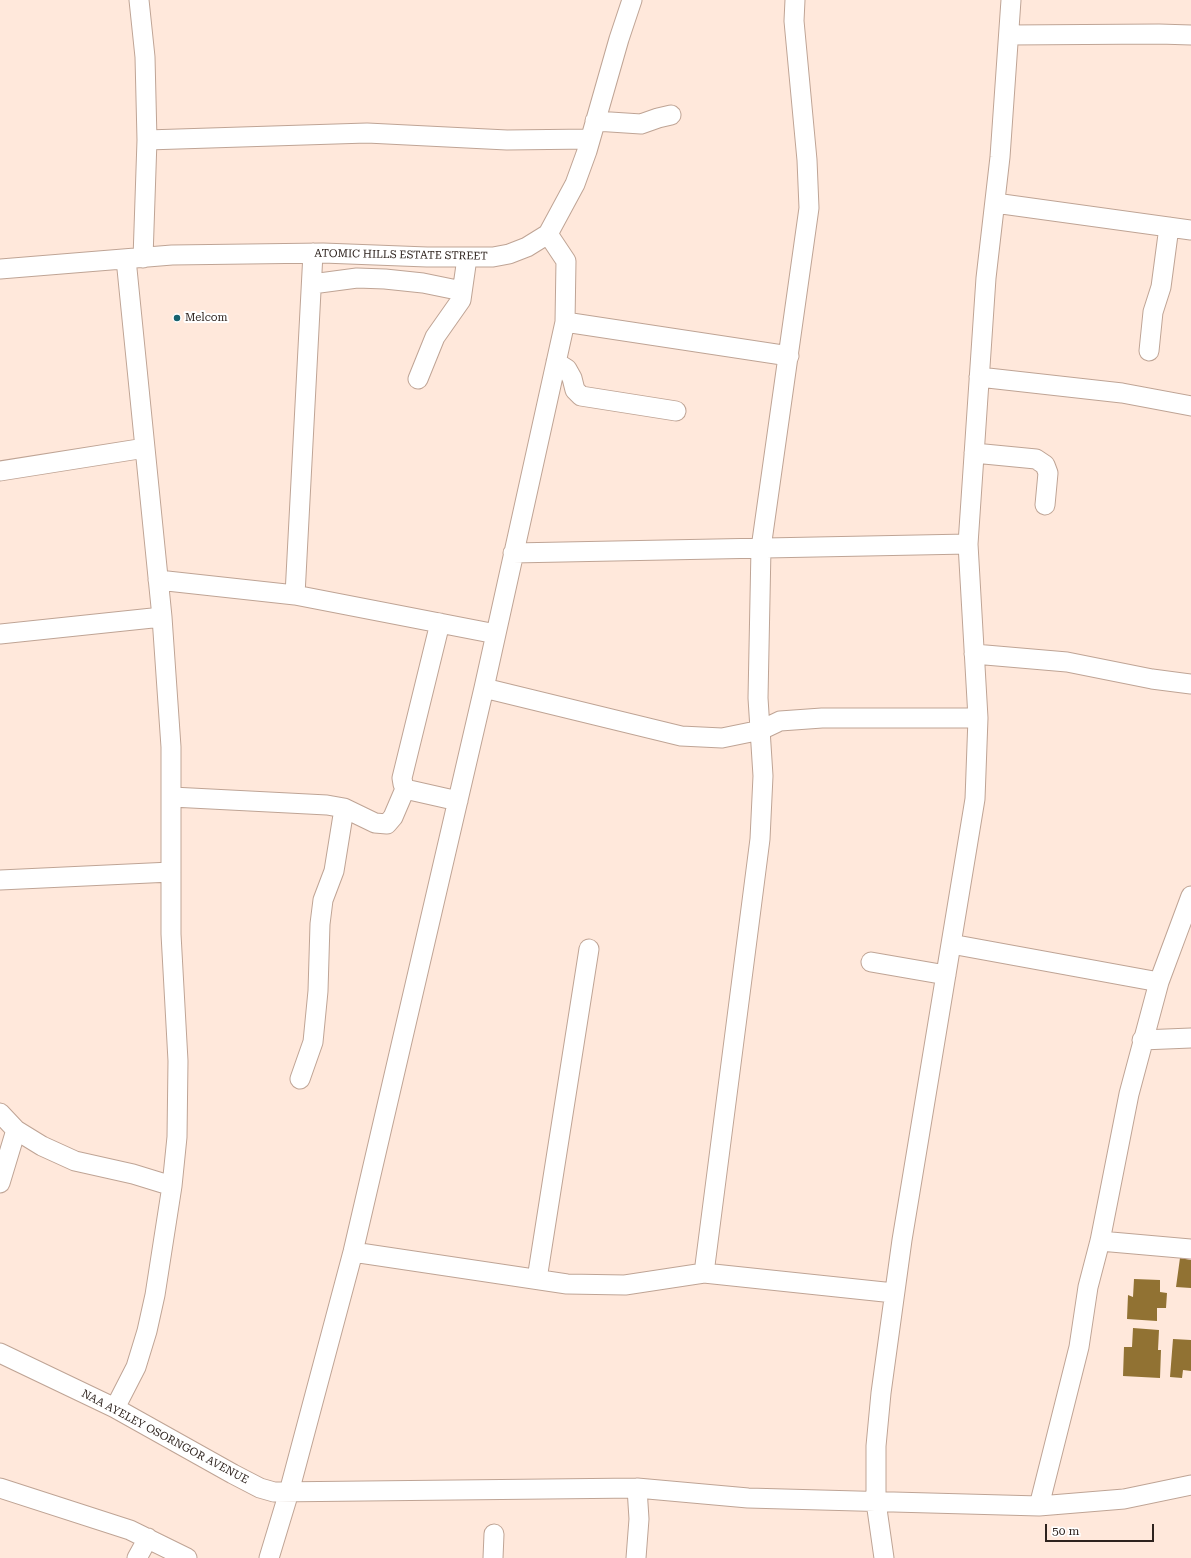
<!DOCTYPE html>
<html>
<head>
<meta charset="utf-8">
<style>
	body { margin:0 }
	#map { position:relative; width:1191px; height:1558px; overflow:hidden; background:#ffe8db; font-family:"Roboto Serif",serif }
	canvas { display:block }
	.scale { position:absolute; left:1045px; top:1524px; width:109px; height:18px; box-sizing:border-box; border:2px solid #2e231e; border-top:0; padding-left:5px; font-size:12px; line-height:14px; white-space:nowrap; color:#2e231e; -webkit-text-stroke:3px #fff; paint-order:stroke }
</style>
</head>
<body>
<div id="map">
<canvas width="1191" height="1558"></canvas>
<div class="scale">50 m</div>
</div>
<script>
const g = document.querySelector('canvas').getContext('2d');
g.lineJoin = 'round';
function fill(path, color) {
  g.fillStyle = color;
  g.fill(path, 'evenodd');
}
function toPath(rows) {
  const path = new Path2D();
  for (const r of rows) {
    path.moveTo(r[0], r[1]);
    for (let i = 2; i < r.length; i += 2) path.lineTo(r[i], r[i + 1]);
  }
  return path;
}
function strokePath(path, color, width, dash) {
  g.strokeStyle = color;
  g.lineWidth = width;
  g.lineCap = dash ? 'butt' : 'round';
  g.setLineDash(dash || []);
  g.stroke(path);
}
function drawText(font, color, halo, rows, align = 'center') {
  g.font = font + ' "Roboto Serif",serif';
  g.lineWidth = 4;
  g.setLineDash([]);
  g.textBaseline = 'middle';
  g.strokeStyle = halo;
  g.fillStyle = color;
  for (const [text, x, y, turn = 0] of rows) {
    g.save();
    g.translate(x, y);
    g.rotate((+turn || 0) * Math.PI / 180);
    g.textAlign = isNaN(turn) ? turn : align;
    if (halo) g.strokeText(text, 0, 0);
    g.fillText(text, 0, 0);
    g.restore();
  }
}
fill(toPath([
	[1180,1258,1191,1260,1191,1288,1176,1287],
	[1134,1279,1160,1280,1160,1292,1167,1293,1166,1308,1157,1308,1157,1321,1127,1319,1128,1295,1133,1297],
	[1133,1328,1159,1330,1158,1350,1161,1350,1160,1378,1123,1376,1124,1347,1132,1347],
	[1173,1339,1191,1340,1191,1371,1183,1370,1182,1378,1170,1377]
]), '#917233');
const minor = toPath([
	[139,0,145,57,147,140,143,258],
	[1010,35,1159,34,1191,35],
	[595,121,641,124,658,118,671,115],
	[147,140,367,133,507,140,590,139],
	[995,203,1191,230],
	[0,269,172,255,323,253,427,257,493,257,509,254,527,247,548,234,575,184,587,151,619,39,632,0],
	[312,284,357,278,385,279,423,283,462,291],
	[565,322,789,356],
	[1149,351,1153,312,1161,287,1169,227],
	[556,362,567,369,572,378,575,390,581,396,676,411],
	[979,377,1122,393,1191,406],
	[418,379,435,337,461,300,467,258],
	[974,453,1036,459,1045,465,1048,473,1045,505],
	[0,471,145,448],
	[513,553,968,544],
	[158,580,295,595,496,634],
	[295,595,313,253],
	[440,623,402,778,403,784,405,789,458,801],
	[0,634,162,617],
	[974,654,1067,662,1152,679,1191,684],
	[484,688,681,736,722,738,761,730,780,721,822,718,978,718],
	[172,797,327,805,344,808,375,823,387,824,393,817,405,789],
	[0,880,171,872],
	[951,944,1159,982],
	[871,962,946,975],
	[1142,1040,1191,1038],
	[300,1079,313,1042,318,991,320,924,323,900,334,871,344,809],
	[0,1113,16,1130,42,1146,75,1161,133,1174,172,1186],
	[0,1183,16,1130],
	[1100,1241,1191,1249],
	[353,1252,567,1284,625,1285,704,1273,894,1293],
	[704,1273,760,839,763,776,758,698,761,548,809,208,807,160,794,21,795,0],
	[537,1279,589,949],
	[0,1353,115,1408,233,1474,260,1488,274,1492,637,1488,748,1498,1039,1506,1124,1499,1191,1485],
	[115,1408,136,1367,147,1331,155,1295,172,1186,177,1137,178,1061,171,934,171,747,162,617,126,259],
	[0,1488,130,1530,187,1558],
	[1039,1506,1079,1347,1088,1287,1100,1241,1129,1094,1159,982,1191,896],
	[137,1558,148,1538],
	[269,1558,289,1492,353,1252,484,688,565,322,566,261,548,234],
	[493,1558,494,1534],
	[636,1558,639,1519,637,1488],
	[884,1558,876,1502,876,1446,881,1393,902,1240,975,799,978,718,968,544,986,278,1000,157,1011,0]
]);
strokePath(minor, '#bfa495', 21);
strokePath(minor, '#fff', 19);
for (const [x, y, r, color] of [
	[177,318,4,"#16616e"]
]) {
  const dot = new Path2D();
  dot.arc(x, y, r, 0, 2 * Math.PI);
  g.fillStyle = color;
  g.fill(dot);
  strokePath(dot, '#fff', 1.5);
}
drawText('11px', '#2e231e', '#fff', [
	["ATOMIC HILLS ESTATE STREET",401,255,1],
	["NAA AYELEY OSORNGOR AVENUE",165,1437,28]
]);
drawText('11px', '#2e231e', '#fff', [
	["Melcom",185,318]
], 'left');
</script>
</body>
</html>
